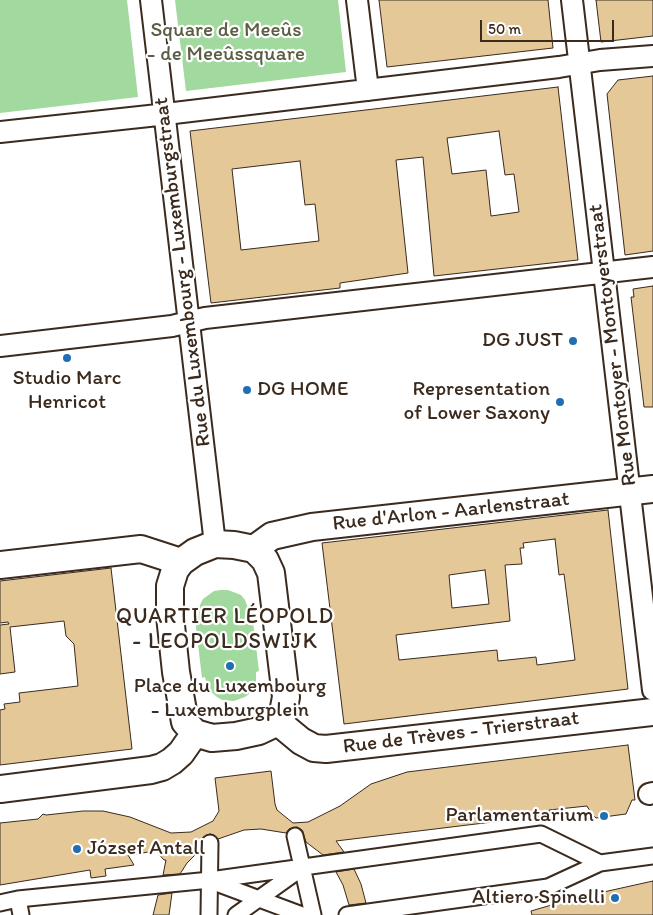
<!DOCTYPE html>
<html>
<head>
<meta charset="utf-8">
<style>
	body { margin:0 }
	#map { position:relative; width:653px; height:915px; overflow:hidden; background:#fff; font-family:Itim,sans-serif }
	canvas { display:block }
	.scale { position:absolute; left:480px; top:20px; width:134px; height:22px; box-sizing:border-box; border:2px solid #3b2a1e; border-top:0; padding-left:6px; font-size:15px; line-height:18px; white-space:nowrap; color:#3b2a1e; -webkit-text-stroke:4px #fff; paint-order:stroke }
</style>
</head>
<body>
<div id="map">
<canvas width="653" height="915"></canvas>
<div class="scale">50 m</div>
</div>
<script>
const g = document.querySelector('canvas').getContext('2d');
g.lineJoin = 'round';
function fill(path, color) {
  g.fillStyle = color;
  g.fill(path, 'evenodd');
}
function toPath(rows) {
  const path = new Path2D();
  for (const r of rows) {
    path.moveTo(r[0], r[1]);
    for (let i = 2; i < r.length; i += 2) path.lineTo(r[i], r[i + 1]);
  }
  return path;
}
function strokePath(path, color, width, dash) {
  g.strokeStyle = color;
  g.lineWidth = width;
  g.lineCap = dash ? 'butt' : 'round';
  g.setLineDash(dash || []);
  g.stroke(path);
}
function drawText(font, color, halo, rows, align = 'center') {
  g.font = font + ' Itim,sans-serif';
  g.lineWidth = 4.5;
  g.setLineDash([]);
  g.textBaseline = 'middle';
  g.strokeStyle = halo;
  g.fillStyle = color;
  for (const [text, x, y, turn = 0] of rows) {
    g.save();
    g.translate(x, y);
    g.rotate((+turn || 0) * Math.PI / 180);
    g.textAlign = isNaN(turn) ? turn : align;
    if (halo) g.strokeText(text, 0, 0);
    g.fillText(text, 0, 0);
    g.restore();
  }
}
fill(toPath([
	[0,0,127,0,138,97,0,113],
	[175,0,338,0,346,72,186,91],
	[221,590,228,590,241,595,245,600,250,613,252,613,259,671,256,672,256,683,249,694,245,697,234,701,222,700,217,697,208,689,205,677,202,678,195,619,198,619,200,605,203,599,214,591]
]), '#a1d99e');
const building = toPath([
	[379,0,548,0,553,48,387,67,379,0],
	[596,0,653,0,653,36,601,42,596,0],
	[653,76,653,251,625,255,607,94,618,80,653,76],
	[558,87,578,260,434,276,423,157,396,160,408,273,340,283,340,288,211,303,190,131,558,87],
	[499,131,505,175,514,174,519,212,491,216,486,170,452,174,447,138,499,131],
	[300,161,305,205,315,204,319,241,241,250,232,169,300,161],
	[653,286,653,407,644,407,631,297,634,297,633,289,653,286],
	[608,510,628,689,344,724,322,543,608,510],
	[555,539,559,575,564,574,575,660,537,665,536,657,498,661,497,650,399,660,396,635,510,621,505,565,522,564,520,548,524,548,523,543,555,539],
	[485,570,489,604,452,608,449,575,485,570],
	[111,568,132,749,0,765,0,710,5,709,4,704,20,702,19,693,78,686,74,644,66,636,64,621,10,627,15,672,0,674,0,625,9,624,8,622,0,623,0,581,111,568],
	[628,745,635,800,632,800,626,814,596,818,591,813,587,806,549,810,550,815,336,841,344,852,323,855,306,842,302,830,297,827,289,829,286,833,261,829,244,830,218,839,214,835,210,834,202,838,201,849,187,863,180,874,163,875,166,860,164,860,156,851,128,855,134,865,105,869,106,876,91,878,90,870,0,885,0,823,38,819,43,814,46,815,83,811,103,811,130,817,171,833,191,832,213,821,219,811,215,778,271,771,275,804,277,810,293,823,308,822,340,806,371,784,407,772,628,745],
	[354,869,361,884,366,903,349,905,343,885,336,872,354,869],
	[653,881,653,915,532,915,531,911,572,899,653,881],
	[172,893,169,915,153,915,158,895,172,893]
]);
fill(building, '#e4c898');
strokePath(building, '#3b2a1e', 1);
const pedestrian = toPath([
	[295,836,313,915],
	[211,881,302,915],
	[18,899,21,915],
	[0,903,18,899,210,880,541,834,600,863],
	[209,915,210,843],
	[236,915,299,870],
	[347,915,548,887,600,863,653,856]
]);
const minor = toPath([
	[151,0,215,544],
	[357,0,368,90],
	[572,0,653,690],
	[0,132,149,116,559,67,600,60,653,56],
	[0,346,172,326,205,318,653,267],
	[649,794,653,793]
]);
const tertiary = toPath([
	[215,544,234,545,254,549,265,560,271,573,286,697,283,713,278,722,259,731,236,736,212,738,195,733,185,722,176,672,170,616,170,586,175,570,181,562,195,552,215,544],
	[254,549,272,536,312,527,653,489],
	[0,565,141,549,181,562],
	[278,722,301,741,314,748,326,749,653,712],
	[0,789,151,770,162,767,172,761,181,753,195,733]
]);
strokePath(pedestrian, '#3b2a1e', 19);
strokePath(minor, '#3b2a1e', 24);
strokePath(tertiary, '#3b2a1e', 30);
strokePath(pedestrian, '#fff', 15);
strokePath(minor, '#fff', 20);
strokePath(tertiary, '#fff', 26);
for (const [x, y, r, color] of [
	[573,341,5,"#1f6fb2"],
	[67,358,5,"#1f6fb2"],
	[247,390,5,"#1f6fb2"],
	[560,402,5,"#1f6fb2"],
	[230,666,5,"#1f6fb2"],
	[604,816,5,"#1f6fb2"],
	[77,849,5,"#1f6fb2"],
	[615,898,5,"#1f6fb2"]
]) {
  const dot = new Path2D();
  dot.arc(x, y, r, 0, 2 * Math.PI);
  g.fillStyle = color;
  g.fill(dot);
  strokePath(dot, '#fff', 2);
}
drawText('21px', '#5a5f44', '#fff', [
	["Square de Meeûs",226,31],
	["- de Meeûssquare",226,55]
]);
drawText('21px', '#3b2a1e', '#fff', [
	["Rue du Luxembourg - Luxemburgstraat",183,272,-97],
	["Rue Montoyer - Montoyerstraat",613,345,-97],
	["Rue d'Arlon - Aarlenstraat",451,512,-6],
	["Rue de Trèves - Trierstraat",461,733,-7]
]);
drawText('21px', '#3b2a1e', '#fff', [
	["DG JUST",563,341],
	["Studio Marc",67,379,"center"],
	["Henricot",67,403,"center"],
	["DG HOME",257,390,"left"],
	["Representation",550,390],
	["of Lower Saxony",550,414],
	["Place du Luxembourg",230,687,"center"],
	["- Luxemburgplein",230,711,"center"],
	["Parlamentarium",594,816],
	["József Antall",87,849,"left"],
	["Altiero Spinelli",605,898]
], 'right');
g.letterSpacing = '1px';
drawText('22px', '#3b2a1e', '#fff', [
	["QUARTIER LÉOPOLD",225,617],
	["- LEOPOLDSWIJK",225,642]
]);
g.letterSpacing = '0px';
</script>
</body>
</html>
